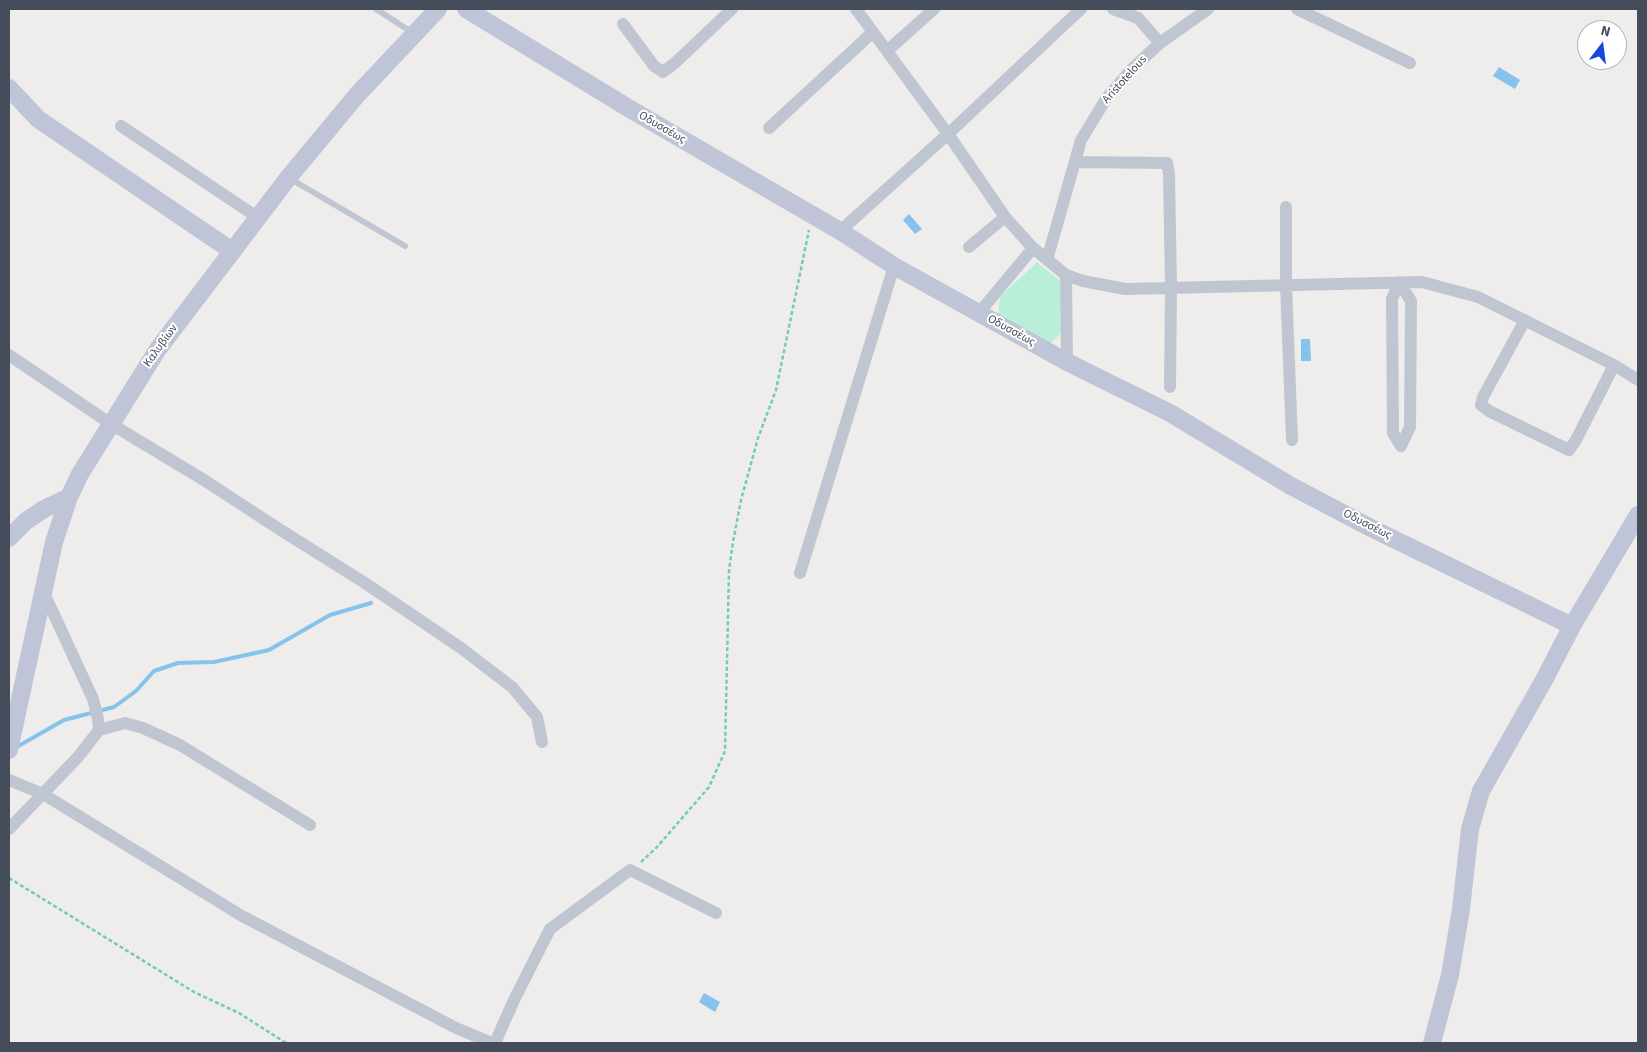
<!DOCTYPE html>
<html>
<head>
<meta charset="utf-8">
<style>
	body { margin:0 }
	#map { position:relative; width:1647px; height:1052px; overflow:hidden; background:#efedec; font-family:"Source Sans 3",sans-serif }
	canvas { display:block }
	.frame { position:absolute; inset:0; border:10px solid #454c5a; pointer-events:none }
	.north { position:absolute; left:1577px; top:20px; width:50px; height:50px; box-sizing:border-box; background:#fff; border:1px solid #b5b7bd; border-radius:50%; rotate:15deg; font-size:14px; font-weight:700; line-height:20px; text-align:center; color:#454c5a }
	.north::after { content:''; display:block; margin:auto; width:18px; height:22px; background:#1747df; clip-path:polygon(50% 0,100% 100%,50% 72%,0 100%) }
</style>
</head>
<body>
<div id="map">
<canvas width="1647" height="1052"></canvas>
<div class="frame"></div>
<div class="north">N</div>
</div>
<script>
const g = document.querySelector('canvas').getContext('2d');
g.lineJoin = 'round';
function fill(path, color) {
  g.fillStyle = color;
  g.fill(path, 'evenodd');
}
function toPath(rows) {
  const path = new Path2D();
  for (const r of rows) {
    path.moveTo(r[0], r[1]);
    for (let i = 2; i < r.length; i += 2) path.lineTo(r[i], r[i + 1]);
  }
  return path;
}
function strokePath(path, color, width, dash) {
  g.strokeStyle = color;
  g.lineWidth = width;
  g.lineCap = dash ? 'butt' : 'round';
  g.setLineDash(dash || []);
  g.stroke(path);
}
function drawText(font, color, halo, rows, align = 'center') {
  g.font = font + ' "Source Sans 3",sans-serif';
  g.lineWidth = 4;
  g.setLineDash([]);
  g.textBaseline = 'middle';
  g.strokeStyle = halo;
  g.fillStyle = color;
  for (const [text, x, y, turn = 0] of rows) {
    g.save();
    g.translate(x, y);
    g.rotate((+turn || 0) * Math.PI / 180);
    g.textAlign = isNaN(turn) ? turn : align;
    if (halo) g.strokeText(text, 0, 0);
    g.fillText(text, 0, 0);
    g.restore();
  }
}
fill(toPath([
	[1037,262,1060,281,1061,333,1049,345,998,316,1000,297]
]), '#b9efd8');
fill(toPath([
	[1499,67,1520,80,1515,89,1493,76],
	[909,214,922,229,915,234,903,220],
	[1301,339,1310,339,1311,361,1301,361],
	[704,993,720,1002,715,1012,699,1002]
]), '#86c3ec');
strokePath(toPath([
	[15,748,64,720,114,707,136,691,154,671,178,663,214,662,269,650,330,615,371,603]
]), '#86c3ec', 4);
strokePath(toPath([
	[641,862,657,847,709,787,725,751,729,570,733,542,741,500,758,438,776,390,809,230],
	[9,878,194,992,239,1013,286,1043]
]), '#71cdb1', 2.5, [4, 2.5]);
strokePath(toPath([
	[376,9,413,33],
	[289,178,405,246]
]), '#bfc6d2', 6);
strokePath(toPath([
	[856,9,948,134,1005,217,1033,248,1066,275,1083,281,1125,289,1422,282,1478,297,1614,365,1638,380],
	[1113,9,1138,18,1160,43],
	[1297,9,1410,63],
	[623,24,654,66,663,72,676,62,732,9],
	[887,51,934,9],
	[121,126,257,217],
	[769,128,873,32],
	[1076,162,1167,163,1169,174,1171,288,1170,387],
	[1286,207,1286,285,1292,440],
	[840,231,948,134,1081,9],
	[969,247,1005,217],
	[1047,260,1081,140,1106,99,1131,70,1160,43,1208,9],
	[1066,275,1067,362],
	[1399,282,1411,301,1410,427,1401,446,1393,433,1392,299,1399,282],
	[979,313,1033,248],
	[1525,320,1483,397,1481,405,1489,411,1569,450,1576,440,1614,365],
	[9,355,111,424,204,480,279,529,365,583,461,648,512,687,537,717,542,742],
	[800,573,894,266],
	[44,593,93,699,98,719,99,730],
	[9,780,43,794,242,916,456,1028,492,1043],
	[9,829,78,757,99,730,125,723,143,728,180,745,310,825],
	[495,1043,514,1000,550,929,630,870,716,913]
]), '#bfc6d2', 12);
strokePath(toPath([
	[466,9,630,109,840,231,894,266,1067,362,1170,413,1291,486,1373,529,1572,626],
	[9,88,38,119,232,251],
	[9,538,26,521,44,509,69,497],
	[9,750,54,542,69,497,80,474,158,349,288,178,357,95,438,9],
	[1432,1043,1450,975,1461,909,1470,829,1481,791,1544,680,1572,626,1638,515]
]), '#bfc5d6', 18);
drawText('12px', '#454c5a', '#fff', [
	["Aristotelous",1125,80,-48],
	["Οδυσσέως",662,128,30],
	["Οδυσσέως",1011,331,29],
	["Καλυβίων",161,346,-54],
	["Οδυσσέως",1367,525,27]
]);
</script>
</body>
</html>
